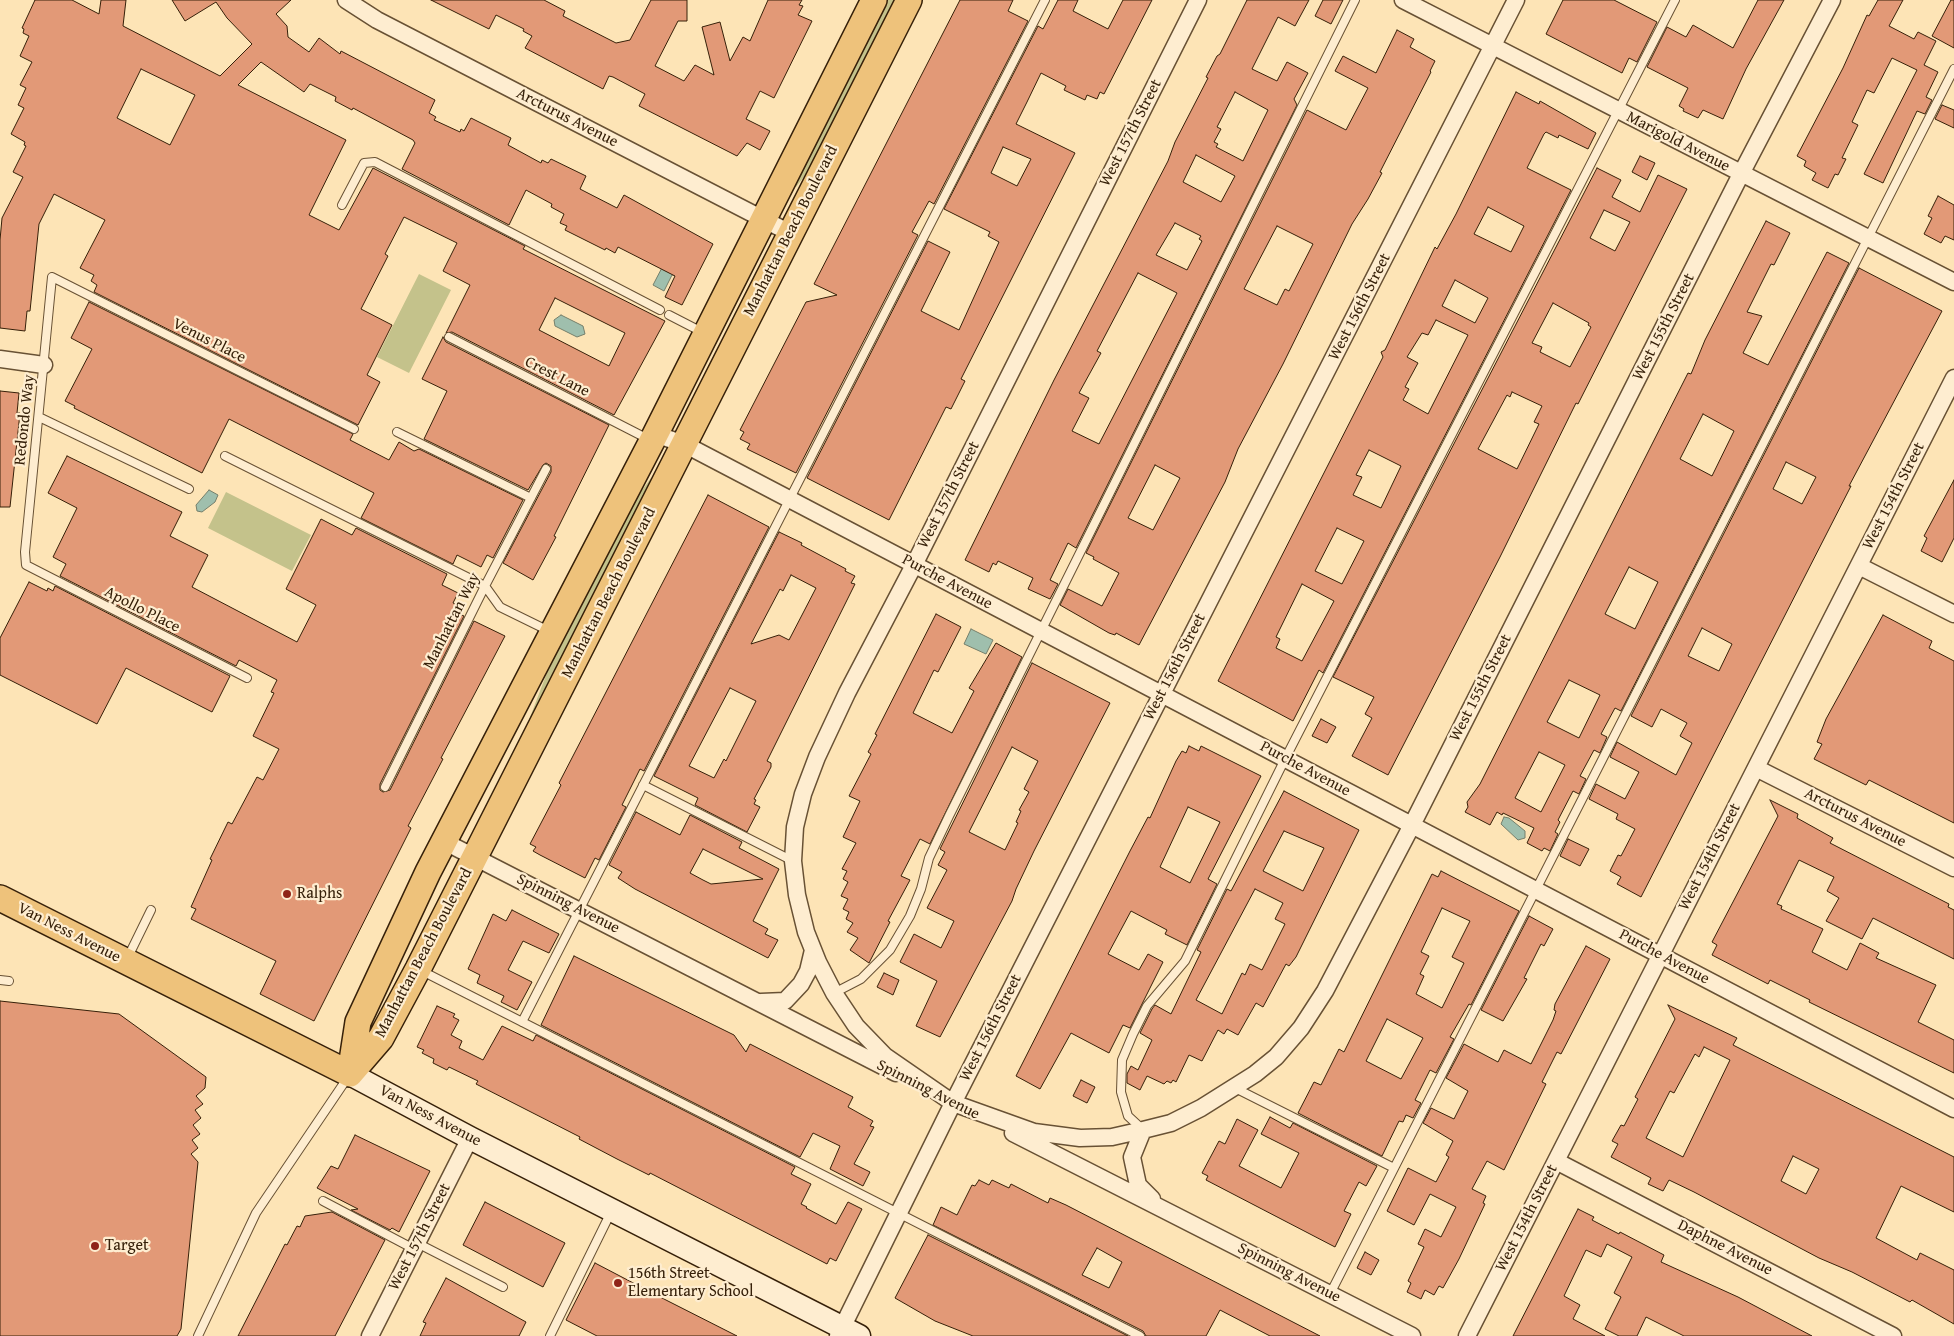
<!DOCTYPE html>
<html>
<head>
<meta charset="utf-8">
<style>
	body { margin:0 }
	canvas { display:block; background:#fde4b6 }
</style>
</head>
<body>
<canvas width="1954" height="1336"></canvas>
<script>
const g = document.querySelector('canvas').getContext('2d');
g.lineJoin = 'round';
function fill(path, color) {
  g.fillStyle = color;
  g.fill(path, 'evenodd');
}
function toPath(rows) {
  const path = new Path2D();
  for (const r of rows) {
    path.moveTo(r[0], r[1]);
    for (let i = 2; i < r.length; i += 2) path.lineTo(r[i], r[i + 1]);
  }
  return path;
}
function strokePath(path, color, width, dash) {
  g.strokeStyle = color;
  g.lineWidth = width;
  g.lineCap = dash ? 'butt' : 'round';
  g.setLineDash(dash || []);
  g.stroke(path);
}
function drawText(font, color, halo, rows, align = 'center') {
  g.font = font + ' "Gentium Book Plus",serif';
  g.lineWidth = 4.5;
  g.setLineDash([]);
  g.textBaseline = 'middle';
  g.strokeStyle = halo;
  g.fillStyle = color;
  for (const [text, x, y, turn = 0] of rows) {
    g.save();
    g.translate(x, y);
    g.rotate((+turn || 0) * Math.PI / 180);
    g.textAlign = isNaN(turn) ? turn : align;
    if (halo) g.strokeText(text, 0, 0);
    g.fillText(text, 0, 0);
    g.restore();
  }
}
fill(toPath([
	[888,0,898,0,810,169,796,187,793,185],
	[419,274,451,290,409,373,377,357],
	[651,478,654,480,531,720,529,720,548,670,637,497],
	[226,492,311,535,292,571,208,528]
]), '#c4c28b');
const water = toPath([
	[666,260,679,276,672,275,664,291,653,285,666,260],
	[561,315,583,326,585,334,577,337,555,326,554,320,561,315],
	[209,490,218,495,215,502,202,512,197,511,196,505,209,490],
	[971,629,993,640,986,654,964,644,971,629],
	[1504,817,1509,818,1525,831,1525,838,1518,840,1501,824,1504,817]
]);
fill(water, '#9fbfad');
strokePath(water, '#757f6b', 1);
const building = toPath([
	[35,0,72,0,99,14,101,0,126,0,123,26,220,76,252,44,227,18,216,2,185,21,172,0,291,0,276,14,287,26,288,37,309,52,319,38,340,54,341,51,435,100,429,113,436,117,434,120,460,132,461,129,464,131,471,118,511,138,508,145,541,163,542,160,548,163,551,159,586,176,580,189,617,208,624,195,713,244,682,305,665,297,675,276,618,247,615,253,606,248,605,250,565,230,567,226,560,223,564,214,551,207,552,204,526,190,509,225,402,169,415,143,413,140,353,108,352,110,335,101,336,97,310,84,304,92,261,62,238,85,346,140,309,215,339,230,373,168,525,246,523,249,665,321,614,415,452,332,446,333,470,285,443,271,457,243,404,217,385,254,388,256,361,309,392,325,367,375,380,382,358,425,94,292,97,285,91,281,94,275,80,268,105,220,54,194,39,224,30,311,27,311,25,331,0,328,0,240,2,218,23,177,13,172,26,146,24,145,25,142,11,134,24,108,18,105,26,88,20,85,32,62,20,56,29,36,23,33,24,29,22,28,35,0],
	[141,69,195,95,170,145,117,118,141,69],
	[555,298,625,333,609,366,539,330,555,298],
	[431,0,544,0,565,11,563,16,616,43,630,40,651,0,687,0,687,21,678,21,655,66,684,81,695,65,714,75,702,27,720,22,730,61,743,37,750,41,768,0,802,0,799,5,803,6,798,15,812,21,774,98,760,91,746,119,770,131,760,150,747,143,737,156,639,106,645,94,613,77,609,76,603,89,525,48,532,36,523,31,524,29,496,15,489,29,431,0],
	[960,0,1013,0,1008,11,1028,21,934,204,929,201,912,232,918,235,796,473,747,449,750,444,740,439,744,432,740,430,806,302,837,295,814,284,960,0],
	[1058,0,1078,0,1073,11,1108,29,1123,0,1152,0,1104,94,1100,92,1097,99,1087,95,1085,100,1064,90,1066,86,1041,73,1027,102,1016,124,1075,153,961,379,965,381,951,409,946,407,889,520,807,478,928,241,950,252,921,311,959,330,999,242,988,236,990,232,944,209,1038,26,1043,29,1058,0],
	[1003,147,1031,159,1017,186,991,173,1003,147],
	[1247,0,1309,0,1295,26,1278,17,1252,69,1277,81,1287,62,1308,73,1294,99,1297,105,1076,548,1068,543,1050,580,1058,584,1050,599,1028,589,1033,578,998,561,996,565,993,563,989,572,965,560,1054,380,1168,161,1175,142,1208,78,1206,77,1217,56,1220,54,1247,0],
	[1235,92,1268,110,1243,161,1216,147,1218,144,1214,142,1221,129,1217,127,1235,92],
	[1196,155,1235,176,1221,202,1183,182,1196,155],
	[1175,223,1201,236,1199,239,1202,241,1187,270,1156,255,1175,223],
	[1138,273,1177,293,1099,444,1072,431,1089,398,1079,393,1101,353,1097,351,1138,273],
	[1323,0,1343,0,1331,24,1315,16,1323,0],
	[1563,0,1614,0,1657,22,1637,62,1629,58,1622,73,1546,34,1563,0],
	[1758,0,1784,0,1746,69,1723,119,1703,110,1698,118,1683,111,1684,109,1679,106,1688,88,1647,67,1667,27,1686,37,1693,25,1733,48,1758,0],
	[1878,0,1903,0,1889,26,1914,39,1918,32,1936,41,1924,65,1938,72,1926,97,1932,100,1925,114,1917,111,1883,183,1864,174,1917,70,1892,58,1874,93,1867,90,1852,122,1858,125,1842,158,1846,159,1838,175,1835,174,1828,188,1812,180,1816,173,1804,166,1806,161,1797,156,1843,68,1867,15,1869,16,1878,0],
	[1951,0,1954,0,1954,48,1932,36,1951,0],
	[1397,30,1414,39,1410,47,1435,61,1430,71,1431,72,1380,172,1382,173,1368,199,1352,224,1283,364,1238,449,1225,482,1139,645,1116,633,1115,635,1109,633,1060,605,1068,589,1102,606,1119,573,1093,559,1094,557,1086,553,1307,110,1346,130,1368,88,1335,71,1343,56,1376,73,1397,30],
	[1277,226,1313,244,1289,291,1285,289,1277,305,1244,289,1277,226],
	[1155,465,1180,478,1153,530,1128,518,1155,465],
	[1516,92,1539,104,1540,101,1596,133,1588,149,1559,135,1558,138,1546,132,1544,134,1527,168,1571,190,1323,673,1319,670,1293,721,1218,681,1383,357,1381,352,1385,350,1435,247,1437,249,1456,214,1516,92],
	[1488,207,1524,226,1511,252,1474,234,1488,207],
	[1455,280,1488,298,1475,323,1442,306,1455,280],
	[1436,320,1468,335,1428,414,1403,400,1409,389,1405,387,1418,363,1407,357,1422,333,1428,335,1436,320],
	[1369,450,1401,466,1381,508,1353,495,1362,477,1356,475,1369,450],
	[1337,528,1364,541,1342,584,1315,571,1337,528],
	[1302,584,1334,601,1302,661,1276,648,1280,639,1276,637,1302,584],
	[1942,105,1954,110,1954,128,1935,119,1942,105],
	[1640,156,1655,163,1647,180,1632,172,1640,156],
	[1597,168,1621,180,1612,197,1640,212,1658,175,1687,189,1578,404,1576,403,1500,557,1388,775,1352,756,1372,718,1365,714,1374,697,1333,677,1597,168],
	[1604,210,1630,222,1615,251,1590,238,1604,210],
	[1553,303,1589,323,1588,325,1591,327,1570,367,1540,352,1542,347,1532,343,1553,303],
	[1512,392,1542,406,1534,422,1539,424,1517,469,1478,449,1507,395,1510,397,1512,392],
	[1938,196,1954,205,1954,240,1945,236,1941,243,1924,234,1932,218,1928,216,1938,196],
	[1766,221,1790,233,1774,265,1771,264,1747,312,1762,316,1743,353,1768,365,1827,252,1849,263,1621,711,1615,708,1601,734,1607,737,1600,753,1594,750,1580,776,1586,779,1579,794,1573,791,1558,820,1560,822,1555,832,1558,834,1550,851,1544,848,1542,851,1527,843,1534,828,1503,813,1502,815,1497,812,1490,825,1465,812,1468,807,1467,802,1480,784,1688,373,1691,374,1705,340,1766,221],
	[1703,414,1734,431,1712,476,1680,459,1703,414],
	[1629,567,1658,582,1635,629,1605,614,1629,567],
	[1569,680,1600,695,1579,738,1547,722,1569,680],
	[1539,752,1565,765,1541,812,1515,798,1539,752],
	[1859,268,1942,311,1849,486,1851,486,1641,897,1617,884,1621,877,1610,871,1618,855,1621,856,1635,829,1616,819,1618,814,1589,799,1596,784,1625,799,1639,772,1610,757,1617,742,1676,775,1692,743,1680,736,1687,723,1661,709,1652,727,1631,716,1859,268],
	[1786,462,1816,477,1802,504,1773,489,1786,462],
	[1702,628,1732,644,1719,671,1688,656,1702,628],
	[89,302,353,434,350,440,389,460,399,442,414,451,419,449,523,500,493,558,487,555,481,567,457,555,453,564,361,518,374,493,229,419,202,473,74,408,75,406,65,401,92,349,71,338,89,302],
	[443,337,446,342,609,425,554,536,556,537,533,580,503,563,551,472,551,466,546,463,543,465,528,490,424,439,447,391,422,379,443,337],
	[0,391,19,393,17,413,20,413,10,507,0,507,0,391],
	[67,456,182,512,170,536,208,555,192,587,297,642,316,605,286,589,321,519,352,535,356,528,447,574,442,585,458,593,453,603,460,606,457,613,464,616,380,784,380,790,383,792,390,790,474,621,505,636,441,758,443,759,408,826,411,828,314,1021,260,994,276,961,191,919,196,909,191,907,212,860,210,859,228,822,232,824,257,777,263,780,279,749,253,736,274,693,271,692,277,680,239,660,236,666,60,576,66,564,53,557,77,508,48,493,67,456],
	[1954,480,1954,538,1942,562,1921,551,1927,538,1924,536,1954,480],
	[708,495,769,527,644,771,640,769,622,805,626,807,599,860,595,858,585,878,540,855,533,851,536,847,530,844,561,785,559,783,708,495],
	[779,532,802,543,801,545,846,569,845,571,855,576,851,583,855,584,767,761,771,763,771,767,754,799,756,800,754,804,760,807,747,832,695,805,698,798,654,776,779,532],
	[791,575,816,588,789,640,779,635,751,644,780,589,783,591,791,575],
	[730,688,756,701,726,761,724,759,714,778,689,766,730,688],
	[29,582,47,591,48,588,53,591,55,586,230,676,212,712,126,668,97,724,0,675,0,638,29,582],
	[936,614,961,627,938,672,934,670,913,713,952,733,974,691,969,688,996,643,1022,657,930,844,920,839,901,876,910,880,888,921,890,922,869,963,850,950,858,938,847,932,853,923,846,919,849,912,843,909,848,899,841,896,848,882,843,879,847,871,842,869,856,843,843,837,860,801,849,796,871,754,868,752,877,735,875,734,936,614],
	[1883,615,1932,641,1929,648,1954,661,1954,823,1869,780,1866,785,1814,759,1822,744,1817,742,1826,719,1883,615],
	[1032,663,1110,703,1034,851,1016,889,1012,901,940,1037,916,1026,937,981,900,962,914,934,941,948,954,921,927,908,947,870,938,865,945,852,940,849,1032,663],
	[1012,747,1038,761,1024,789,1029,792,1019,810,1021,811,1016,822,1018,823,1005,850,969,832,1012,747],
	[1321,719,1336,727,1327,743,1312,736,1321,719],
	[1189,746,1199,751,1201,746,1261,776,1208,879,1217,884,1187,945,1165,934,1167,930,1131,911,1108,954,1139,970,1148,954,1163,962,1130,1028,1123,1025,1109,1053,1071,1033,1040,1089,1016,1076,1130,851,1148,817,1150,818,1176,761,1182,751,1186,753,1189,746],
	[1188,807,1220,822,1190,883,1160,867,1188,807],
	[1284,791,1359,830,1296,957,1289,966,1286,964,1263,1007,1256,1003,1238,1035,1227,1029,1224,1034,1218,1030,1202,1061,1189,1055,1176,1082,1173,1080,1171,1083,1167,1081,1164,1084,1147,1076,1140,1090,1127,1083,1127,1074,1131,1066,1138,1070,1152,1040,1140,1033,1152,1009,1155,1005,1171,1014,1201,952,1197,950,1227,889,1231,891,1284,791],
	[1284,831,1324,848,1303,891,1263,871,1284,831],
	[1255,889,1283,903,1275,919,1285,924,1262,970,1250,964,1245,975,1242,973,1222,1014,1196,1000,1255,889],
	[1770,800,1798,814,1797,818,1833,838,1830,843,1949,904,1948,907,1954,910,1954,959,1873,918,1862,939,1826,921,1839,898,1827,891,1834,877,1799,860,1777,904,1782,906,1781,909,1823,929,1812,952,1847,970,1860,943,1879,953,1876,958,1936,985,1918,1022,1954,1040,1954,1073,1809,1002,1810,1000,1770,980,1768,984,1712,955,1717,945,1712,942,1778,816,1770,800],
	[636,812,680,835,690,815,742,842,739,848,779,869,753,921,768,929,765,934,778,940,768,958,635,889,618,878,622,872,609,865,636,812],
	[703,849,763,879,711,884,703,880,690,873,703,849],
	[1568,839,1589,849,1580,866,1560,856,1568,839],
	[1441,871,1519,911,1471,1005,1469,1004,1450,1037,1454,1039,1436,1073,1430,1070,1415,1100,1421,1103,1413,1118,1406,1115,1403,1122,1399,1121,1382,1156,1298,1113,1314,1082,1321,1085,1339,1049,1344,1052,1432,874,1438,877,1441,871],
	[1442,908,1470,921,1452,957,1464,963,1442,1008,1416,994,1424,976,1420,974,1429,956,1421,952,1442,908],
	[1387,1019,1423,1038,1401,1079,1366,1061,1387,1019],
	[512,910,559,934,549,953,523,941,508,970,532,982,517,1010,501,1002,504,996,477,983,480,975,468,969,493,914,506,921,512,910],
	[1529,916,1553,929,1544,946,1541,944,1524,978,1527,979,1503,1021,1481,1010,1529,916],
	[1586,946,1610,959,1561,1054,1557,1052,1542,1082,1546,1084,1504,1170,1487,1161,1472,1189,1486,1196,1483,1203,1485,1204,1459,1259,1443,1288,1439,1286,1434,1295,1425,1290,1421,1299,1407,1292,1411,1283,1408,1281,1424,1247,1418,1244,1425,1229,1441,1237,1456,1207,1430,1194,1414,1225,1387,1211,1408,1168,1436,1182,1449,1157,1446,1155,1453,1141,1423,1123,1431,1108,1454,1119,1468,1091,1446,1078,1464,1044,1498,1062,1504,1050,1531,1064,1553,1020,1556,1011,1554,1010,1555,1004,1586,946],
	[574,956,734,1035,746,1052,750,1044,853,1097,848,1107,873,1121,870,1126,874,1127,854,1164,870,1172,863,1186,830,1169,840,1146,813,1133,800,1157,541,1025,574,956],
	[884,973,899,980,893,995,877,987,884,973],
	[0,1001,119,1014,206,1077,205,1088,196,1096,203,1104,195,1110,201,1118,193,1125,200,1134,192,1140,198,1148,191,1154,198,1162,181,1329,177,1336,0,1336,0,1001],
	[1668,1005,1737,1038,1733,1045,1954,1157,1954,1212,1901,1186,1876,1238,1917,1260,1920,1253,1954,1270,1954,1324,1912,1300,1910,1302,1852,1272,1819,1258,1694,1192,1669,1180,1663,1191,1648,1184,1651,1178,1611,1157,1618,1144,1612,1141,1621,1125,1624,1126,1638,1099,1635,1097,1675,1019,1668,1005],
	[1704,1047,1730,1060,1683,1157,1646,1138,1670,1091,1674,1093,1695,1054,1699,1057,1704,1047],
	[1793,1156,1819,1169,1806,1194,1781,1181,1793,1156],
	[437,1006,455,1014,453,1017,459,1020,451,1035,462,1041,459,1048,483,1060,502,1026,533,1041,536,1035,795,1167,791,1174,811,1184,801,1204,807,1207,806,1208,836,1224,848,1202,862,1209,836,1261,830,1258,827,1264,650,1173,649,1175,617,1159,579,1139,580,1137,476,1084,478,1081,449,1067,447,1070,433,1063,434,1059,422,1053,424,1050,417,1047,437,1006],
	[1081,1080,1095,1087,1087,1103,1073,1096,1081,1080],
	[1270,1117,1290,1128,1293,1123,1377,1166,1366,1186,1359,1182,1344,1211,1351,1214,1335,1247,1206,1180,1208,1176,1202,1173,1219,1141,1225,1144,1237,1119,1258,1130,1239,1166,1281,1188,1299,1153,1261,1134,1270,1117],
	[355,1135,430,1171,399,1232,392,1228,390,1230,351,1210,358,1209,317,1188,331,1166,338,1169,355,1135],
	[979,1180,989,1185,992,1180,1009,1188,1011,1184,1048,1203,1050,1198,1066,1205,1320,1336,1270,1336,1220,1310,1206,1336,1146,1336,1143,1331,933,1225,941,1207,957,1215,972,1185,975,1186,979,1180],
	[1097,1248,1122,1262,1109,1288,1082,1275,1097,1248],
	[485,1202,565,1243,543,1287,463,1245,485,1202],
	[1578,1209,1594,1217,1592,1220,1619,1234,1620,1232,1664,1255,1661,1262,1738,1297,1812,1336,1684,1336,1646,1317,1637,1336,1619,1336,1605,1329,1621,1297,1614,1293,1632,1257,1607,1244,1601,1257,1586,1250,1564,1296,1580,1305,1573,1319,1605,1336,1513,1336,1578,1209],
	[332,1212,385,1240,335,1336,238,1336,285,1244,287,1245,297,1226,300,1227,305,1216,332,1212],
	[928,1235,1128,1336,973,1336,935,1321,895,1298,928,1235],
	[1365,1252,1379,1260,1371,1275,1357,1268,1365,1252],
	[595,1263,662,1298,737,1336,597,1336,566,1320,595,1263],
	[446,1278,526,1322,519,1336,420,1336,426,1323,423,1322,446,1278]
]);
fill(building, '#e29977');
strokePath(building, '#362009', 1);
const lane = toPath([
	[342,205,364,163,375,162,660,310],
	[669,315,704,333],
	[449,337,650,440],
	[39,417,189,489],
	[397,432,531,498],
	[225,456,485,586,500,607,549,631],
	[247,678,26,565,25,552,52,277,354,429],
	[643,785,793,861],
	[385,787,485,586,546,469],
	[128,957,151,910],
	[420,970,1140,1336],
	[0,980,9,981],
	[834,993,861,979,890,950,910,916,921,889,929,858,949,816,1355,0],
	[522,1022,1045,0],
	[1235,1088,1394,1168],
	[1142,1129,1128,1116,1121,1092,1122,1060,1133,1034,1147,1006,1185,961,1285,759,1675,0],
	[323,1201,414,1249],
	[417,1243,503,1287],
	[1330,1294,1954,69],
	[198,1336,256,1213,348,1077],
	[550,1336,611,1212]
]);
const street = toPath([
	[346,0,377,20,790,233],
	[1198,0,914,565,847,693,817,757,803,794,795,827,793,861,797,895,806,932,818,962,834,993,856,1026,885,1056,953,1103,1034,1132,1080,1138,1112,1137,1143,1130,1171,1123,1201,1108,1255,1074,1276,1057,1301,1028,1325,991,1412,825,1741,174,1832,0],
	[1403,0,1954,282],
	[0,359,44,365],
	[655,434,684,444,1954,1109],
	[1859,566,1954,614],
	[1756,768,1954,868],
	[445,842,896,1073],
	[761,1002,785,1001,801,984,808,971,813,950],
	[1143,1130,1132,1157,1138,1185,1152,1199],
	[1013,1133,1412,1336],
	[1556,1161,1893,1336],
	[370,1336,470,1138],
	[838,1336,953,1103,1516,0],
	[1467,1336,1954,378]
]);
const secondary = toPath([
	[350,1074,470,1138,859,1336]
]);
const primary = toPath([
	[0,898,350,1074],
	[350,1074,381,1038,418,969,909,0],
	[350,1074,358,1022,428,872,652,441,874,0]
]);
strokePath(lane, '#685134', 10);
strokePath(street, '#685134', 19);
strokePath(secondary, '#362009', 25);
strokePath(primary, '#362009', 28);
strokePath(lane, '#feedd0', 8);
strokePath(street, '#feedd0', 16);
strokePath(secondary, '#feedd0', 22);
strokePath(primary, '#eec27b', 25);
for (const [x, y, r, color] of [
	[287,894,5,"#8f2418"],
	[95,1246,5,"#8f2418"],
	[618,1283,5,"#8f2418"]
]) {
  const dot = new Path2D();
  dot.arc(x, y, r, 0, 2 * Math.PI);
  g.fillStyle = color;
  g.fill(dot);
  strokePath(dot, '#feedd0', 2);
}
drawText('16px', '#362009', '#feedd0', [
	["Arcturus Avenue",567,118,27],
	["West 157th Street",1131,133,-63],
	["Marigold Avenue",1678,142,27],
	["Manhattan Beach Boulevard",791,231,-63],
	["West 156th Street",1360,307,-63],
	["West 155th Street",1664,327,-63],
	["Venus Place",209,341,27],
	["Crest Lane",557,377,27],
	["Redondo Way",25,420,-84],
	["West 157th Street",949,495,-63],
	["West 154th Street",1894,496,-63],
	["Purche Avenue",947,582,28],
	["Manhattan Beach Boulevard",609,593,-63],
	["Apollo Place",142,610,27],
	["Manhattan Way",452,621,-63],
	["West 156th Street",1175,667,-63],
	["West 155th Street",1481,688,-63],
	["Purche Avenue",1305,769,28],
	["Arcturus Avenue",1855,818,27],
	["West 154th Street",1710,857,-63],
	["Spinning Avenue",568,904,27],
	["Van Ness Avenue",69,933,27],
	["Manhattan Beach Boulevard",424,953,-62],
	["Purche Avenue",1664,957,28],
	["West 156th Street",991,1028,-63],
	["Spinning Avenue",928,1090,27],
	["Van Ness Avenue",430,1116,28],
	["West 154th Street",1527,1218,-63],
	["West 157th Street",420,1237,-63],
	["Daphne Avenue",1725,1248,27],
	["Spinning Avenue",1289,1273,27]
]);
drawText('16px', '#362009', '#feedd0', [
	["Ralphs",297,894],
	["Target",105,1246],
	["156th Street",628,1274],
	["Elementary School",628,1292]
], 'left');
</script>
</body>
</html>
